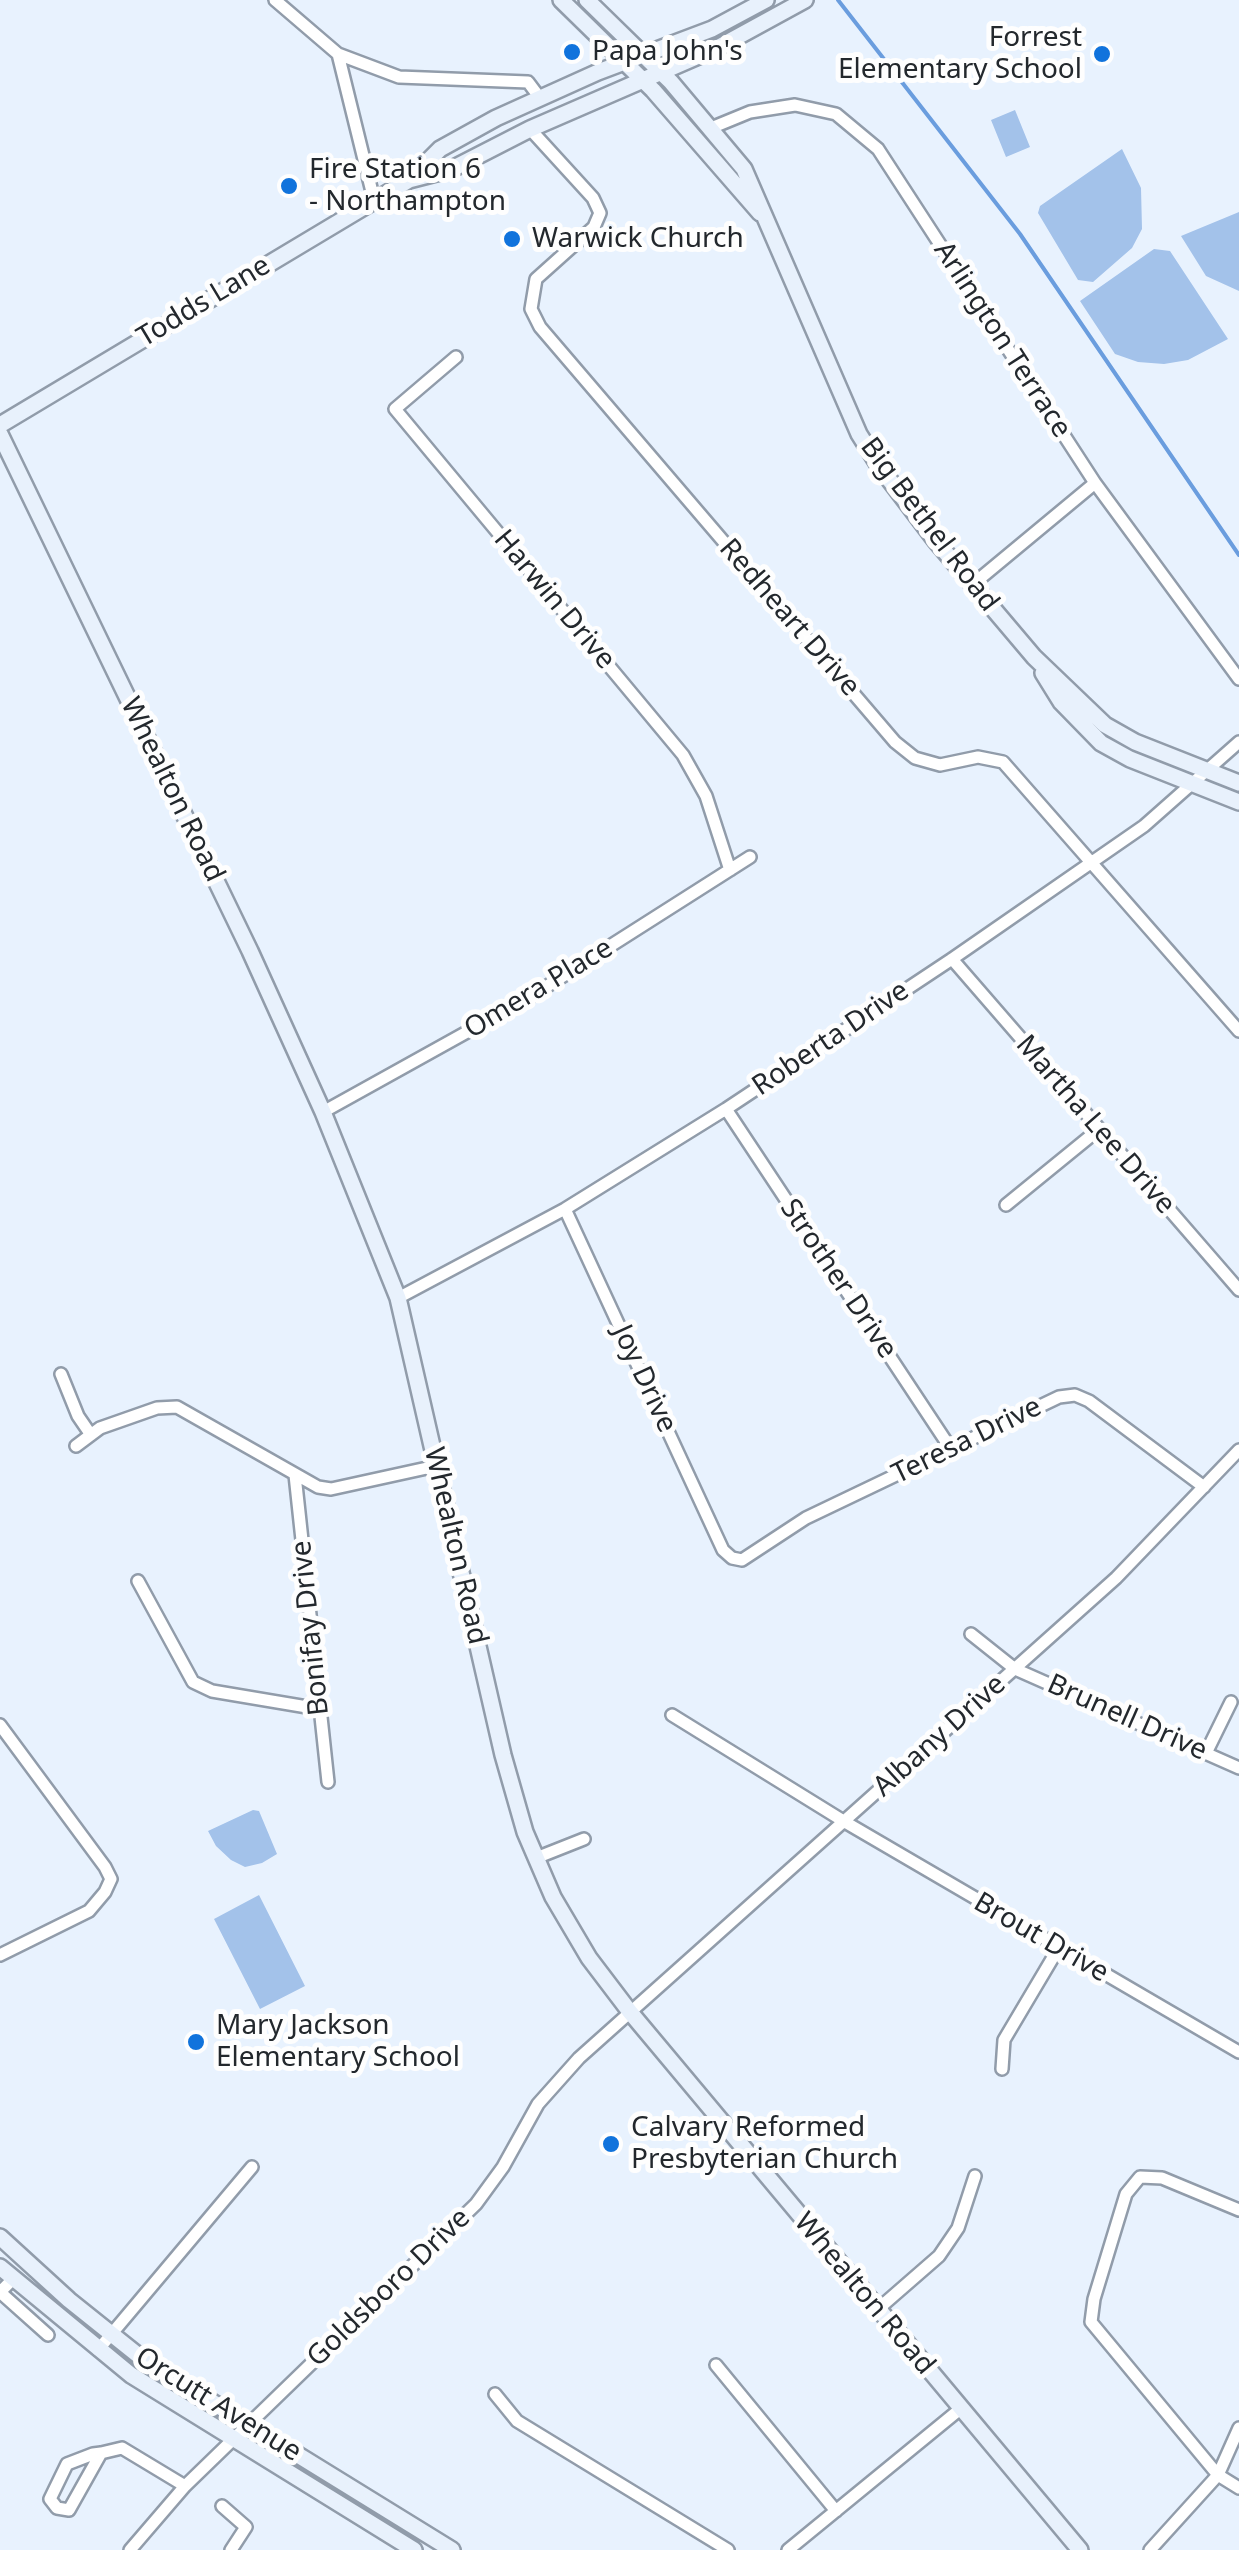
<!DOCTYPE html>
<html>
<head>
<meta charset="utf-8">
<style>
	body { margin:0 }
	canvas { display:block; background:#e8f2fe }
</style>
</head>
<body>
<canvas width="1239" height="2550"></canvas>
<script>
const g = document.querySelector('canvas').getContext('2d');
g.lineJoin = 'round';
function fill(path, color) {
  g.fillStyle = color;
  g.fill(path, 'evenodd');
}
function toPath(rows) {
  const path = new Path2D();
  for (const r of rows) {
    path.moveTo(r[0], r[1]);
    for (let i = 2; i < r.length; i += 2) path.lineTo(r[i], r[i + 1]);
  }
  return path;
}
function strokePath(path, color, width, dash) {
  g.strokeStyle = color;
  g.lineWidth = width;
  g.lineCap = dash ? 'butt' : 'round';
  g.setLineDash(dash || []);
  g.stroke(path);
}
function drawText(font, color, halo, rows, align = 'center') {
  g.font = font + ' "Noto Sans",sans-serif';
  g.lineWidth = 10;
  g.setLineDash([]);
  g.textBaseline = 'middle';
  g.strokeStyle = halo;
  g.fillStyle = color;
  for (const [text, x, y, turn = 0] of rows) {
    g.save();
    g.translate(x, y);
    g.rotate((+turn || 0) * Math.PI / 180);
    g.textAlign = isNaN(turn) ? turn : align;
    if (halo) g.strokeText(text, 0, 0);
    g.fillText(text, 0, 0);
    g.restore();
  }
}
fill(toPath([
	[1015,110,1030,147,1006,157,991,120],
	[1122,149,1141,188,1142,229,1132,248,1093,282,1078,280,1038,213,1040,206],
	[1239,212,1239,291,1206,276,1181,236],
	[1154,249,1170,251,1228,339,1188,360,1164,364,1138,362,1115,354,1080,301],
	[253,1810,259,1811,277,1854,262,1863,245,1867,231,1860,216,1846,208,1831],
	[259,1895,305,1986,260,2009,214,1919]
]), '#a3c2ea');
strokePath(toPath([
	[838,0,1020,234,1239,555]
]), '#6a9dde', 4);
const street = toPath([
	[275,0,338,54,374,200],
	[338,54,399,77,528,82,540,98],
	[711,128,750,112,795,105,836,114,878,149,1095,483,1239,679],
	[530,129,593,198,600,213,594,227,536,279,531,309,540,327,895,742,915,758,940,765,978,757,1003,762,1239,1031],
	[456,357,395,409,683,755,706,796,730,870],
	[972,585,1095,483],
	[952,959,1239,1290],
	[726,1109,951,1449],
	[323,1112,530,997,750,857],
	[1006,1205,1098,1130],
	[565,1209,723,1550,732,1558,742,1560,806,1518,1059,1397,1075,1395,1089,1401,1204,1487],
	[398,1298,565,1209,726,1109,952,959,1144,826,1239,742],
	[61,1374,78,1416,91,1435],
	[76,1446,100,1428,157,1408,177,1407,318,1487,331,1489,436,1466],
	[295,1475,328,1782],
	[138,1581,193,1682,212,1691,319,1709],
	[971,1634,1015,1669,1239,1768],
	[672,1715,845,1822,1239,2052],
	[0,1725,105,1867,111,1879,105,1892,89,1911,0,1955],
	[1206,1753,1231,1702],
	[536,1858,584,1839],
	[1002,2069,1004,2040,1058,1949],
	[1239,2210,1162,2178,1140,2177,1126,2194,1094,2299,1091,2322,1218,2475,1239,2488],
	[13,2279,0,2292,48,2335],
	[877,2310,939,2256,958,2228,975,2176],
	[98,2350,252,2167],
	[716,2365,836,2511],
	[495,2394,517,2421,728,2550],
	[101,2453,69,2510,57,2508,50,2499,67,2464,93,2454,101,2453,122,2448,185,2486],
	[222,2506,246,2527,231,2550],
	[130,2550,185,2486,476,2204,503,2167,538,2104,579,2058,1116,1578,1239,1450],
	[788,2550,959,2410],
	[1150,2550,1218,2475,1239,2428]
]);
const secondary = toPath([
	[561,0,653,90,760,213],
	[587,0,671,82,744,169,859,434,879,466,935,540,1034,657,1105,725,1135,742,1239,783],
	[411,178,440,149,496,118,598,72,712,29,766,0],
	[0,425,409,180,452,169,530,129,719,47,805,0],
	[0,434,250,951,323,1112,398,1298,503,1755,525,1832,553,1897,589,1958,630,2012,1080,2550],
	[1043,673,1061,702,1101,743,1130,759,1239,802],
	[0,2237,69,2300,144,2360,452,2550],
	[0,2267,131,2375,414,2550]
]);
strokePath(street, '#919caa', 16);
strokePath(secondary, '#919caa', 20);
strokePath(street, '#fff', 11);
strokePath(secondary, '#e8f1fc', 15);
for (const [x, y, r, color] of [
	[572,52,10,"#1173dc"],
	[1102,54,10,"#1173dc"],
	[289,186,10,"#1173dc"],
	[512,239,10,"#1173dc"],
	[196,2042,10,"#1173dc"],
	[611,2144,10,"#1173dc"]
]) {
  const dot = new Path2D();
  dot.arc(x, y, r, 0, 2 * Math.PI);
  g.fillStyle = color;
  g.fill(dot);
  strokePath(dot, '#fefefe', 4);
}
drawText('28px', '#23282d', '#fefefe', [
	["Forrest",1082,38,"right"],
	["Elementary School",1082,70,"right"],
	["Papa John's",592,52],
	["Fire Station 6",309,170],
	["- Northampton",309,202],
	["Warwick Church",532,239],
	["Mary Jackson",216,2026],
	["Elementary School",216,2058],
	["Calvary Reformed",631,2128],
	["Presbyterian Church",631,2160]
], 'left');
drawText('28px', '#23282d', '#fefefe', [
	["Todds Lane",204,302,-31],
	["Arlington Terrace",1002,340,57],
	["Big Bethel Road",929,525,53],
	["Harwin Drive",554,600,50],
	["Redheart Drive",789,618,49],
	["Whealton Road",172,790,64],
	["Omera Place",539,989,-31],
	["Roberta Drive",831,1039,-34],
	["Martha Lee Drive",1095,1125,49],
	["Strother Drive",838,1279,56],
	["Joy Drive",644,1379,65],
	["Teresa Drive",967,1441,-26],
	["Whealton Road",455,1546,77],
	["Bonifay Drive",311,1628,-96],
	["Brunell Drive",1127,1718,24],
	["Albany Drive",940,1736,-42],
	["Brout Drive",1041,1938,30],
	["Goldsboro Drive",389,2288,-44],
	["Whealton Road",864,2294,50],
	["Orcutt Avenue",218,2405,32]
]);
</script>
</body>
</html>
